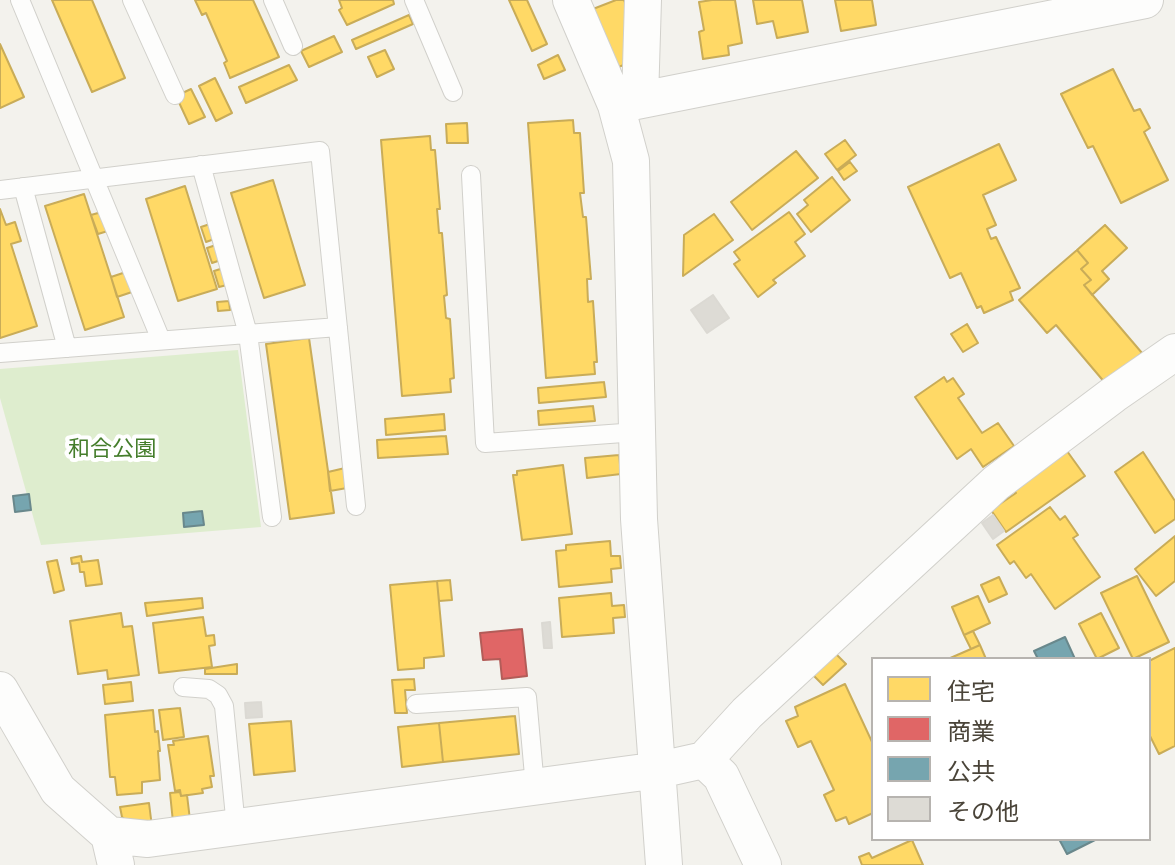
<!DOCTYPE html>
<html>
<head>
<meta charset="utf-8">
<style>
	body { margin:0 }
	#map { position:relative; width:1175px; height:865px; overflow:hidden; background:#f3f2ed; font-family:"Fira Sans","Noto Sans JP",sans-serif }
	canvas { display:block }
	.legend { position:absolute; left:871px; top:657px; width:280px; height:184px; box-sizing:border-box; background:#fff; border:2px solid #b7b4b0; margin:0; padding:10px 14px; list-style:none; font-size:24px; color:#4a4439 }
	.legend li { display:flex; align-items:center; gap:16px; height:40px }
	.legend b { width:40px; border:2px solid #b7b4b0 }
</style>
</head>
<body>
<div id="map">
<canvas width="1175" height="865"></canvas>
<ul class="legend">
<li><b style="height:22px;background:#ffd966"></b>住宅</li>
<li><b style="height:22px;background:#e06666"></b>商業</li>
<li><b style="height:22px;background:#76a5af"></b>公共</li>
<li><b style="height:22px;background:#dddbd5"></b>その他</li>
</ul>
</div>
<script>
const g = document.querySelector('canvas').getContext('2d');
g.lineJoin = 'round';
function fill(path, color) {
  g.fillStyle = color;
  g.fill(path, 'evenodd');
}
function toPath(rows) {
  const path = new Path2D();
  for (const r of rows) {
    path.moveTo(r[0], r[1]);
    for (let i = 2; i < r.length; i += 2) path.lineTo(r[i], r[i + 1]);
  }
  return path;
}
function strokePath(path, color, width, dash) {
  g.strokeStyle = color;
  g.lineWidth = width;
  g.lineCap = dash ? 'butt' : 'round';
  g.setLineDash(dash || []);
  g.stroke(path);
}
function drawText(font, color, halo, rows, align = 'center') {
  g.font = font + ' "Fira Sans","Noto Sans JP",sans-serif';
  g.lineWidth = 8;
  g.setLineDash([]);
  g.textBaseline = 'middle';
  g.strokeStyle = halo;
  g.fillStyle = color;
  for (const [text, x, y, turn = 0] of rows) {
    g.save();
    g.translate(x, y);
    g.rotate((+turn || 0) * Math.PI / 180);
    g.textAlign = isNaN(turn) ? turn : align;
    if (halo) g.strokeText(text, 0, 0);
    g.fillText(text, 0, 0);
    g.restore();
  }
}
fill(toPath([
	[238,350,261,527,41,545,0,398,0,369]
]), '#deedce');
const homes = toPath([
	[52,0,92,0,125,78,92,92,52,0],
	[195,0,253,0,279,57,230,78,224,63,227,61,206,13,202,15,195,0],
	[339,0,393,0,394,4,347,25,339,10,342,8,339,0],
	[509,0,527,0,547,44,532,51,509,0],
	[616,0,624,0,633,22,631,62,616,68,593,9,616,0],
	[712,0,735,0,742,43,728,46,729,55,703,59,699,32,704,30,699,2,712,0],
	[753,0,802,0,808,32,777,38,773,21,757,24,753,0],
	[835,0,872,0,876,25,841,31,835,0],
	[409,15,413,24,356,49,352,40,409,15],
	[334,36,342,52,309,67,301,51,334,36],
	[0,44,24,97,0,108,0,44],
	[385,50,394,69,377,77,368,57,385,50],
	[558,55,565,70,544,79,538,65,558,55],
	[289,65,297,80,246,103,239,87,289,65],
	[1113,69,1134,111,1140,109,1150,128,1144,132,1168,180,1121,203,1093,146,1088,148,1061,94,1113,69],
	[215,78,232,113,216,121,199,86,215,78],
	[191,89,205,117,189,124,176,96,191,89],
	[573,120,574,133,580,133,584,193,580,193,583,217,586,217,591,279,587,279,588,302,593,301,597,362,594,362,595,374,546,378,528,123,573,120],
	[467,123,468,143,447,143,446,124,467,123],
	[430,136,431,150,435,150,440,209,437,209,439,233,442,233,447,295,444,296,446,318,450,319,454,378,450,379,451,392,402,396,381,140,430,136],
	[845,140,856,155,837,170,825,154,845,140],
	[999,144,1016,180,983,195,996,225,987,229,991,239,996,237,1020,288,1010,292,1013,300,984,313,981,306,977,308,961,273,950,278,908,187,999,144],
	[796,151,818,178,752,230,731,202,796,151],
	[850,162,857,171,844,180,838,171,850,162],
	[832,177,850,200,811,232,797,214,808,205,804,200,832,177],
	[273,180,305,285,264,298,231,193,273,180],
	[185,186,217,289,178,301,146,199,185,186],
	[84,194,124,317,85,330,45,206,84,194],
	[0,209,6,225,15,222,21,241,11,244,37,326,0,338,0,209],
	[105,211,111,230,98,234,91,215,105,211],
	[789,212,805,234,795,242,805,256,773,280,776,283,758,297,734,264,740,260,734,252,789,212],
	[714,214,733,240,683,276,684,235,714,214],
	[216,222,220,237,206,242,201,227,216,222],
	[1105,225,1127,248,1102,271,1109,279,1092,295,1084,285,1091,280,1081,269,1088,263,1077,250,1105,225],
	[222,243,227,258,212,263,207,248,222,243],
	[1077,250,1088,263,1081,269,1091,280,1084,285,1142,353,1106,384,1056,325,1047,333,1019,300,1077,250],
	[230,266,235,283,219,287,214,271,230,266],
	[129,271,135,291,117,297,111,277,129,271],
	[229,301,230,310,218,311,217,302,229,301],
	[967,324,978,343,963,352,951,334,967,324],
	[309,338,334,513,290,519,266,344,309,338],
	[944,377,947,382,953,378,964,394,958,398,982,433,998,423,1014,446,983,467,971,449,957,459,915,397,944,377],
	[604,382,606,397,539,403,538,388,604,382],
	[593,406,595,421,539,425,538,411,593,406],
	[444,414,445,430,386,435,385,419,444,414],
	[446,436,448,454,378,458,377,440,446,436],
	[1067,451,1085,476,1006,532,991,510,1016,493,1013,489,1067,451],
	[1143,452,1175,501,1175,519,1155,533,1115,472,1143,452],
	[619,455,621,474,587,478,585,458,619,455],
	[563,465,572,534,522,540,513,475,517,475,517,471,563,465],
	[345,468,347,488,330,491,328,472,345,468],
	[1050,507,1060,520,1065,516,1078,535,1073,538,1100,577,1055,609,1031,574,1026,578,1014,561,1010,564,997,545,1050,507],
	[1175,536,1175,581,1156,596,1135,569,1175,536],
	[610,541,611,556,620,556,621,568,611,569,612,582,559,587,556,551,566,550,566,545,610,541],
	[81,556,82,562,98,560,102,584,86,586,84,572,80,572,79,563,72,564,71,558,81,556],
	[57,560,64,590,54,593,47,562,57,560],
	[1137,576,1169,642,1133,659,1101,593,1137,576],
	[999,577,1007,594,989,602,981,585,999,577],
	[450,580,452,600,439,601,437,581,450,580],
	[437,581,444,656,424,658,424,668,398,670,390,585,437,581],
	[611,593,612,606,624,605,625,617,613,618,614,633,562,637,559,598,611,593],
	[978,596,990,623,964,635,952,607,978,596],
	[202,598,203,608,147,616,145,603,202,598],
	[121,613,123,627,132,626,139,675,108,679,107,670,78,674,70,621,121,613],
	[1101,613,1119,648,1097,659,1079,624,1101,613],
	[203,617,206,636,214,635,215,645,209,646,212,667,159,673,153,623,203,617],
	[973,631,980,645,971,649,964,635,973,631],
	[980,645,986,659,948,659,971,649,980,645],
	[1175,648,1175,746,1159,754,1149,734,1149,661,1175,648],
	[836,654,846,664,823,685,813,675,836,654],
	[237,664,237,674,205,674,205,669,237,664],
	[414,679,415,690,405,690,407,713,395,713,392,680,414,679],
	[131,682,133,701,105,704,103,685,131,682],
	[845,684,873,744,873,813,849,824,846,817,836,821,824,795,834,790,811,741,798,747,786,721,798,716,795,707,845,684],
	[180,708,184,737,163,740,159,710,180,708],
	[153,710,155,732,158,731,160,751,158,751,160,780,142,782,142,793,117,795,115,777,110,777,105,715,153,710],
	[515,716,519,754,443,762,439,723,515,716],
	[291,721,295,771,254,775,249,724,291,721],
	[439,723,443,762,402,767,398,727,439,723],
	[208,736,214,776,210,776,212,787,202,789,203,793,181,796,180,790,175,791,168,745,174,745,173,741,208,736],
	[180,792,181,796,187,795,190,820,173,822,170,793,180,792],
	[149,803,152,827,136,829,122,817,120,807,149,803],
	[912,840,923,865,862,865,859,857,869,853,872,858,912,840]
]);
fill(homes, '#ffd966');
strokePath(homes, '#c9ac58', 2);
const shops = toPath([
	[522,629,527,676,502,679,500,659,483,660,480,633,522,629]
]);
fill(shops, '#e06666');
strokePath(shops, '#b35c58', 2);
const public = toPath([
	[29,494,31,510,15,512,13,496,29,494],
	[202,511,204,525,184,527,183,513,202,511],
	[1065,637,1075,659,1038,659,1034,651,1065,637],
	[1059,839,1097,839,1067,854,1059,839]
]);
fill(public, '#76a5af');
strokePath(public, '#69888c', 2);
const building = toPath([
	[713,295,729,318,707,333,691,310,713,295],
	[993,515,1004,531,993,539,982,523,993,515],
	[550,622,552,648,544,648,542,623,550,622],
	[261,702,262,717,246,718,245,703,261,702]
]);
fill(building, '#dddbd5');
strokePath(building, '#dbd9d3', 2);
const lane = toPath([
	[20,0,161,340],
	[132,0,175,95],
	[273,0,293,46],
	[414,0,453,92],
	[201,165,248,334,272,517],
	[471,175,485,443,637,432],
	[23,187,67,348],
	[0,190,320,151,356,506],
	[0,353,338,327],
	[183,687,209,689,218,695,224,706,236,827],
	[416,704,527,697,535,787]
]);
const street = toPath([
	[571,0,616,105,631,161,639,519,664,865],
	[640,100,643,0],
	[616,105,1145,0],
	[0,690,58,790,109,835,116,865],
	[704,760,721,776,763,865],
	[109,835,148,839,659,770,704,760,747,713,996,483,1113,395,1175,352]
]);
strokePath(lane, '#d1d0cb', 20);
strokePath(street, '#d1d0cb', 38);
strokePath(lane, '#fdfdfc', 18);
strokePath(street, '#fdfdfc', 36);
drawText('22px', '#447d2b', '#fff', [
	["和合公園",112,450]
]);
</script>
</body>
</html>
